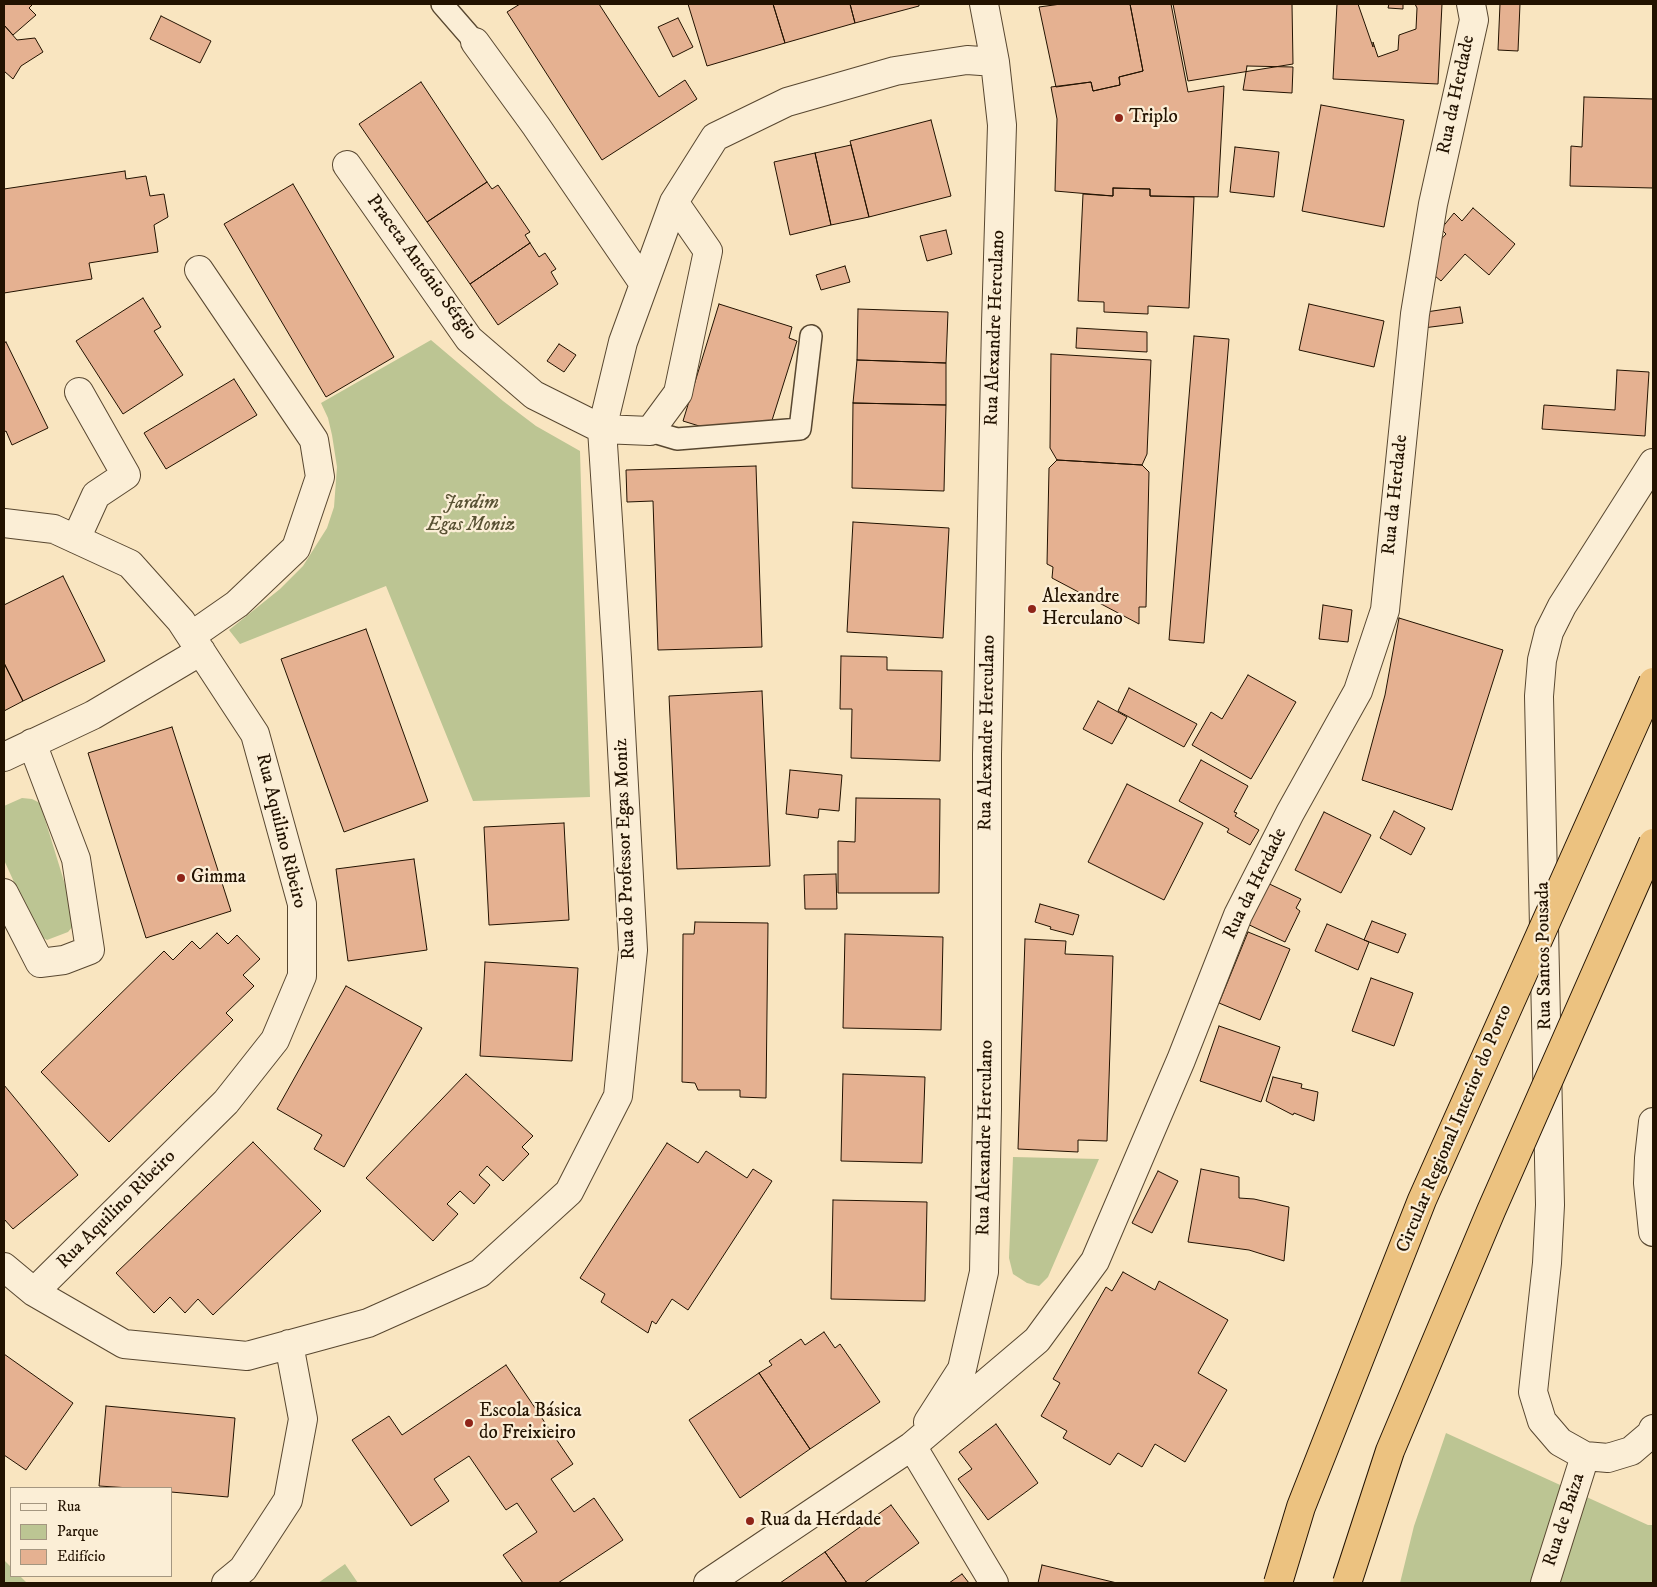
<!DOCTYPE html>
<html>
<head>
<meta charset="utf-8">
<style>
	body { margin:0 }
	#map { position:relative; width:1657px; height:1587px; overflow:hidden; background:#f9e5c0; font-family:"IM FELL DW Pica",serif }
	canvas { display:block }
	.frame { position:absolute; inset:0; border:5px solid #221200; pointer-events:none }
	.legend { position:absolute; left:10px; top:1487px; width:162px; height:90px; box-sizing:border-box; background:#fbeed6; border:1px solid #a49680; margin:0; padding:6px 9px; list-style:none; font-size:15px; color:#221200 }
	.legend li { display:flex; align-items:center; gap:10px; height:25px }
	.legend b { width:25px; border:1px solid #a49680 }
</style>
</head>
<body>
<div id="map">
<canvas width="1657" height="1587"></canvas>
<div class="frame"></div>
<ul class="legend">
<li><b style="height:6px;background:#fbeed6"></b>Rua</li>
<li><b style="height:14px;background:#bcc593"></b>Parque</li>
<li><b style="height:14px;background:#e5b191"></b>Edifício</li>
</ul>
</div>
<script>
const g = document.querySelector('canvas').getContext('2d');
g.lineJoin = 'round';
function fill(path, color) {
  g.fillStyle = color;
  g.fill(path, 'evenodd');
}
function toPath(rows) {
  const path = new Path2D();
  for (const r of rows) {
    path.moveTo(r[0], r[1]);
    for (let i = 2; i < r.length; i += 2) path.lineTo(r[i], r[i + 1]);
  }
  return path;
}
function strokePath(path, color, width, dash) {
  g.strokeStyle = color;
  g.lineWidth = width;
  g.lineCap = dash ? 'butt' : 'round';
  g.setLineDash(dash || []);
  g.stroke(path);
}
function drawText(font, color, halo, rows, align = 'center') {
  g.font = font + ' "IM FELL DW Pica",serif';
  g.lineWidth = 4.5;
  g.setLineDash([]);
  g.textBaseline = 'middle';
  g.strokeStyle = halo;
  g.fillStyle = color;
  for (const [text, x, y, turn = 0] of rows) {
    g.save();
    g.translate(x, y);
    g.rotate((+turn || 0) * Math.PI / 180);
    g.textAlign = isNaN(turn) ? turn : align;
    if (halo) g.strokeText(text, 0, 0);
    g.fillText(text, 0, 0);
    g.restore();
  }
}
fill(toPath([
	[431,340,503,401,536,426,580,451,590,797,473,801,386,586,240,644,229,630,280,589,303,566,327,528,334,507,337,467,332,435,328,418,321,403],
	[22,798,32,799,40,803,75,917,74,925,68,932,47,940,38,935,4,860,4,806],
	[1013,1157,1099,1159,1048,1277,1039,1286,1027,1283,1013,1274,1009,1258],
	[1446,1433,1648,1525,1653,1525,1653,1583,1400,1583,1414,1526],
	[4,1560,11,1567,11,1576,20,1576,27,1583,4,1583],
	[345,1564,358,1583,318,1583]
]), '#bcc593');
const building = toPath([
	[4,4,33,4,29,8,36,15,13,35,4,25,4,4],
	[520,4,599,4,659,97,685,80,697,99,602,160,507,12,520,4],
	[688,4,773,4,785,43,707,66,688,4],
	[773,4,850,4,855,23,785,43,773,4],
	[850,4,919,4,919,6,855,23,850,4],
	[1061,4,1130,4,1143,71,1119,77,1120,85,1093,91,1091,82,1056,87,1039,7,1061,4],
	[1130,4,1171,4,1188,92,1224,86,1218,197,1150,196,1150,189,1113,188,1113,196,1055,191,1057,119,1051,87,1091,82,1093,91,1120,85,1119,77,1143,71,1130,4],
	[1173,4,1292,4,1293,64,1188,81,1173,4],
	[1337,4,1358,4,1373,47,1373,42,1378,57,1398,50,1399,35,1416,29,1417,8,1415,4,1442,4,1438,84,1333,79,1337,4],
	[1389,4,1403,4,1403,9,1388,8,1389,4],
	[1500,4,1520,4,1518,51,1498,50,1500,4],
	[161,16,211,41,200,63,150,39,161,16],
	[678,18,693,47,673,57,658,27,678,18],
	[4,25,17,40,35,38,43,52,21,66,13,79,4,71,4,25],
	[1247,66,1293,67,1292,93,1243,90,1247,66],
	[421,82,487,182,427,222,359,124,421,82],
	[1584,97,1653,99,1653,188,1570,186,1571,146,1582,147,1584,97],
	[1321,105,1404,120,1384,227,1302,211,1321,105],
	[931,120,951,196,869,217,850,141,931,120],
	[851,145,869,217,831,225,815,153,851,145],
	[1235,147,1279,152,1274,197,1230,192,1235,147],
	[815,153,831,225,790,235,774,162,815,153],
	[125,171,126,179,146,176,150,196,164,194,168,217,154,225,158,252,89,263,92,279,4,293,4,189,125,171],
	[487,182,492,189,498,185,530,232,525,235,530,243,470,284,427,222,487,182],
	[293,184,394,357,326,397,224,224,293,184],
	[1113,188,1150,189,1150,196,1194,197,1189,308,1148,306,1148,314,1104,312,1104,302,1078,301,1083,194,1113,196,1113,188],
	[1473,208,1515,244,1489,275,1465,254,1441,281,1429,271,1434,247,1446,234,1441,229,1454,213,1462,221,1473,208],
	[946,230,952,254,927,261,920,236,946,230],
	[530,243,539,257,545,253,556,269,551,272,558,284,498,325,470,284,530,243],
	[845,266,850,282,821,290,816,275,845,266],
	[143,298,161,327,154,331,183,375,123,414,76,341,143,298],
	[719,304,792,327,789,338,797,341,768,433,735,437,683,421,719,304],
	[1309,304,1384,321,1374,367,1299,350,1309,304],
	[1460,307,1463,323,1423,328,1426,312,1460,307],
	[858,309,948,312,946,363,857,360,858,309],
	[1077,328,1147,332,1147,352,1076,348,1077,328],
	[1194,336,1229,339,1204,643,1169,640,1194,336],
	[6,342,48,428,12,445,6,431,4,432,4,343,6,342],
	[559,344,576,355,564,372,547,361,559,344],
	[1051,354,1151,360,1147,454,1142,465,1057,460,1050,448,1051,354],
	[857,360,946,363,946,405,853,403,857,360],
	[1617,370,1649,372,1645,436,1542,429,1544,405,1615,410,1617,370],
	[234,379,257,415,166,469,144,433,234,379],
	[853,403,946,405,944,491,852,488,853,403],
	[1057,460,1142,465,1149,472,1146,607,1139,607,1139,624,1052,578,1053,567,1047,564,1049,468,1057,460],
	[756,466,762,647,658,650,653,501,627,502,626,470,756,466],
	[853,522,949,528,943,638,847,632,853,522],
	[63,576,105,661,23,701,4,663,4,605,63,576],
	[1323,605,1352,610,1348,642,1319,639,1323,605],
	[1399,618,1503,650,1452,810,1362,780,1385,695,1399,618],
	[366,629,428,801,344,832,281,659,366,629],
	[841,656,887,657,887,670,942,671,940,761,851,758,852,709,840,709,841,656],
	[4,663,23,701,4,711,4,663],
	[1248,675,1296,702,1251,779,1192,745,1211,712,1222,719,1248,675],
	[1129,688,1197,724,1184,747,1118,711,1129,688],
	[762,691,770,866,677,869,669,696,762,691],
	[1098,701,1127,717,1112,744,1083,729,1098,701],
	[172,727,231,911,146,938,88,753,172,727],
	[1201,760,1248,786,1234,812,1237,813,1235,816,1259,830,1250,845,1227,832,1229,829,1179,801,1201,760],
	[790,770,842,775,839,811,819,809,818,818,786,814,790,770],
	[1127,784,1203,823,1164,900,1088,862,1127,784],
	[856,798,940,799,939,893,838,893,838,841,855,842,856,798],
	[1394,811,1425,828,1411,855,1380,838,1394,811],
	[1324,812,1371,835,1341,893,1295,870,1324,812],
	[564,823,569,920,489,925,484,827,564,823],
	[414,859,427,950,348,961,336,869,414,859],
	[836,874,837,909,805,909,804,875,836,874],
	[1259,879,1301,899,1296,908,1300,911,1285,942,1239,920,1259,879],
	[1040,904,1079,915,1073,935,1050,929,1051,927,1035,922,1040,904],
	[1372,921,1406,934,1398,953,1364,940,1372,921],
	[695,922,768,923,766,1098,740,1097,740,1090,698,1090,695,1083,682,1082,683,934,694,934,695,922],
	[1327,924,1369,942,1358,970,1315,951,1327,924],
	[1248,932,1290,949,1260,1020,1219,1003,1248,932],
	[217,933,228,944,237,935,260,959,243,975,254,986,226,1013,233,1020,109,1142,41,1072,164,951,173,960,192,941,200,949,217,933],
	[845,934,943,937,941,1030,843,1028,845,934],
	[1025,939,1066,941,1065,954,1113,956,1107,1141,1078,1140,1078,1152,1018,1149,1025,939],
	[485,962,578,968,572,1061,480,1056,485,962],
	[1371,978,1413,993,1394,1046,1352,1031,1371,978],
	[346,986,422,1028,344,1167,314,1149,322,1135,277,1109,346,986],
	[1219,1026,1280,1047,1261,1102,1200,1081,1219,1026],
	[466,1074,533,1136,522,1147,529,1154,503,1181,487,1166,479,1175,490,1185,474,1204,460,1191,447,1204,458,1214,433,1241,366,1178,466,1074],
	[843,1074,925,1077,922,1163,841,1161,843,1074],
	[1273,1077,1302,1084,1301,1088,1318,1092,1314,1121,1294,1113,1293,1115,1266,1101,1273,1077],
	[4,1085,78,1175,13,1229,4,1219,4,1085],
	[253,1142,321,1211,213,1315,198,1299,185,1313,170,1297,154,1313,116,1273,253,1142],
	[667,1143,698,1163,706,1151,747,1178,753,1169,772,1181,688,1310,672,1299,656,1324,652,1321,648,1333,601,1302,605,1294,580,1278,667,1143],
	[1201,1169,1239,1177,1239,1198,1254,1199,1289,1207,1284,1261,1249,1250,1188,1242,1201,1169],
	[1158,1171,1178,1181,1152,1233,1132,1223,1158,1171],
	[833,1200,927,1202,925,1301,831,1299,833,1200],
	[1123,1272,1155,1290,1159,1281,1228,1320,1198,1373,1227,1390,1185,1462,1155,1444,1142,1467,1118,1453,1110,1465,1063,1438,1067,1431,1041,1416,1060,1383,1053,1379,1106,1287,1112,1291,1123,1272],
	[824,1332,835,1348,840,1344,880,1402,810,1449,759,1373,772,1365,769,1361,801,1339,805,1345,824,1332],
	[4,1354,73,1403,26,1470,4,1455,4,1354],
	[506,1365,573,1464,551,1479,574,1512,594,1498,623,1540,558,1583,523,1583,503,1555,537,1532,517,1503,506,1510,469,1456,434,1479,449,1501,411,1526,352,1440,389,1416,402,1435,506,1365],
	[759,1373,810,1449,740,1498,689,1420,759,1373],
	[106,1406,235,1418,228,1497,171,1492,171,1488,130,1488,99,1486,106,1406],
	[996,1424,1038,1483,988,1520,958,1479,972,1469,959,1452,996,1424],
	[891,1505,919,1543,864,1583,847,1583,825,1552,891,1505],
	[825,1552,847,1583,780,1583,825,1552],
	[1042,1565,1117,1583,1038,1583,1042,1565],
	[962,1574,969,1583,949,1583,962,1574]
]);
fill(building, '#e5b191');
strokePath(building, '#221200', 1);
const service = toPath([
	[442,4,475,42],
	[650,431,677,439,800,429,811,336]
]);
const minor = toPath([
	[475,42,536,126,644,284],
	[347,165,469,339,534,395,602,429,650,431,678,393,708,251,674,202],
	[4,523,54,529,130,564,181,621,255,734,302,904,302,976,275,1040,226,1102,34,1292],
	[76,539,96,495,126,475,79,392],
	[191,636,237,604,296,548,320,477,314,440,199,270],
	[4,757,93,715,201,651],
	[4,893,40,963,64,960,90,950,76,859,32,743],
	[4,1267,34,1292,124,1344,247,1356,368,1323,480,1273,569,1192,618,1096,633,950,617,658,602,429,623,342,674,202,715,137,787,102,895,71,967,60,995,62],
	[928,1422,962,1369,984,1272,987,1109,987,754,996,324,1002,125,995,62,984,4],
	[912,1446,994,1583],
	[226,1583,243,1569,288,1500,303,1419,289,1344],
	[708,1583,912,1446,1037,1340,1095,1261,1181,1060,1238,915,1290,813,1358,691,1385,610,1415,314,1433,204,1474,20,1471,4]
]);
const tertiary = toPath([
	[1653,463,1562,606,1549,632,1542,660,1539,696,1550,1205,1547,1263,1533,1392,1542,1421,1560,1442,1585,1456,1608,1458,1631,1451,1651,1434,1653,1429],
	[1653,1122,1649,1158,1648,1183,1653,1232],
	[1545,1583,1585,1456]
]);
strokePath(service, '#584730', 24);
strokePath(minor, '#584730', 30);
strokePath(tertiary, '#584730', 30);
strokePath(service, '#fbeed6', 21);
strokePath(minor, '#fbeed6', 28);
strokePath(tertiary, '#fbeed6', 28);
const motorwayBridge = toPath([
	[1278,1583,1301,1507,1422,1200,1653,682],
	[1347,1583,1390,1451,1491,1211,1653,843]
]);
strokePath(motorwayBridge, '#221200', 30, []);
strokePath(motorwayBridge, '#ecc280', 28);
for (const [x, y, r, color] of [
	[1119,118,5,"#8f2418"],
	[1032,609,5,"#8f2418"],
	[181,878,5,"#8f2418"],
	[469,1423,5,"#8f2418"],
	[750,1521,5,"#8f2418"]
]) {
  const dot = new Path2D();
  dot.arc(x, y, r, 0, 2 * Math.PI);
  g.fillStyle = color;
  g.fill(dot);
  strokePath(dot, '#fbeed6', 2);
}
drawText('19px', '#221200', '#fbeed6', [
	["Rua da Herdade",1457,95,-78],
	["Praceta António Sérgio",421,268,54],
	["Rua Alexandre Herculano",996,328,-88],
	["Rua da Herdade",1396,495,-84],
	["Rua Alexandre Herculano",988,733,-89],
	["Rua Aquilino Ribeiro",280,831,76],
	["Rua do Professor Egas Moniz",626,849,-92],
	["Rua da Herdade",1256,884,-64],
	["Rua Santos Pousada",1545,956,-91],
	["Circular Regional Interior do Porto",1455,1129,-67],
	["Rua Alexandre Herculano",986,1138,-89],
	["Rua Aquilino Ribeiro",117,1210,-45],
	["Rua de Baiza",1565,1520,-72]
]);
drawText('19px', '#221200', '#fbeed6', [
	["Triplo",1129,118],
	["Alexandre",1042,598],
	["Herculano",1042,620],
	["Gimma",191,878],
	["Escola Básica",479,1412],
	["do Freixieiro",479,1434],
	["Rua da Herdade",760,1521]
], 'left');
drawText('italic 19px', '#585133', '#fbeed6', [
	["Jardim",471,504],
	["Egas Moniz",471,526]
]);
</script>
</body>
</html>
